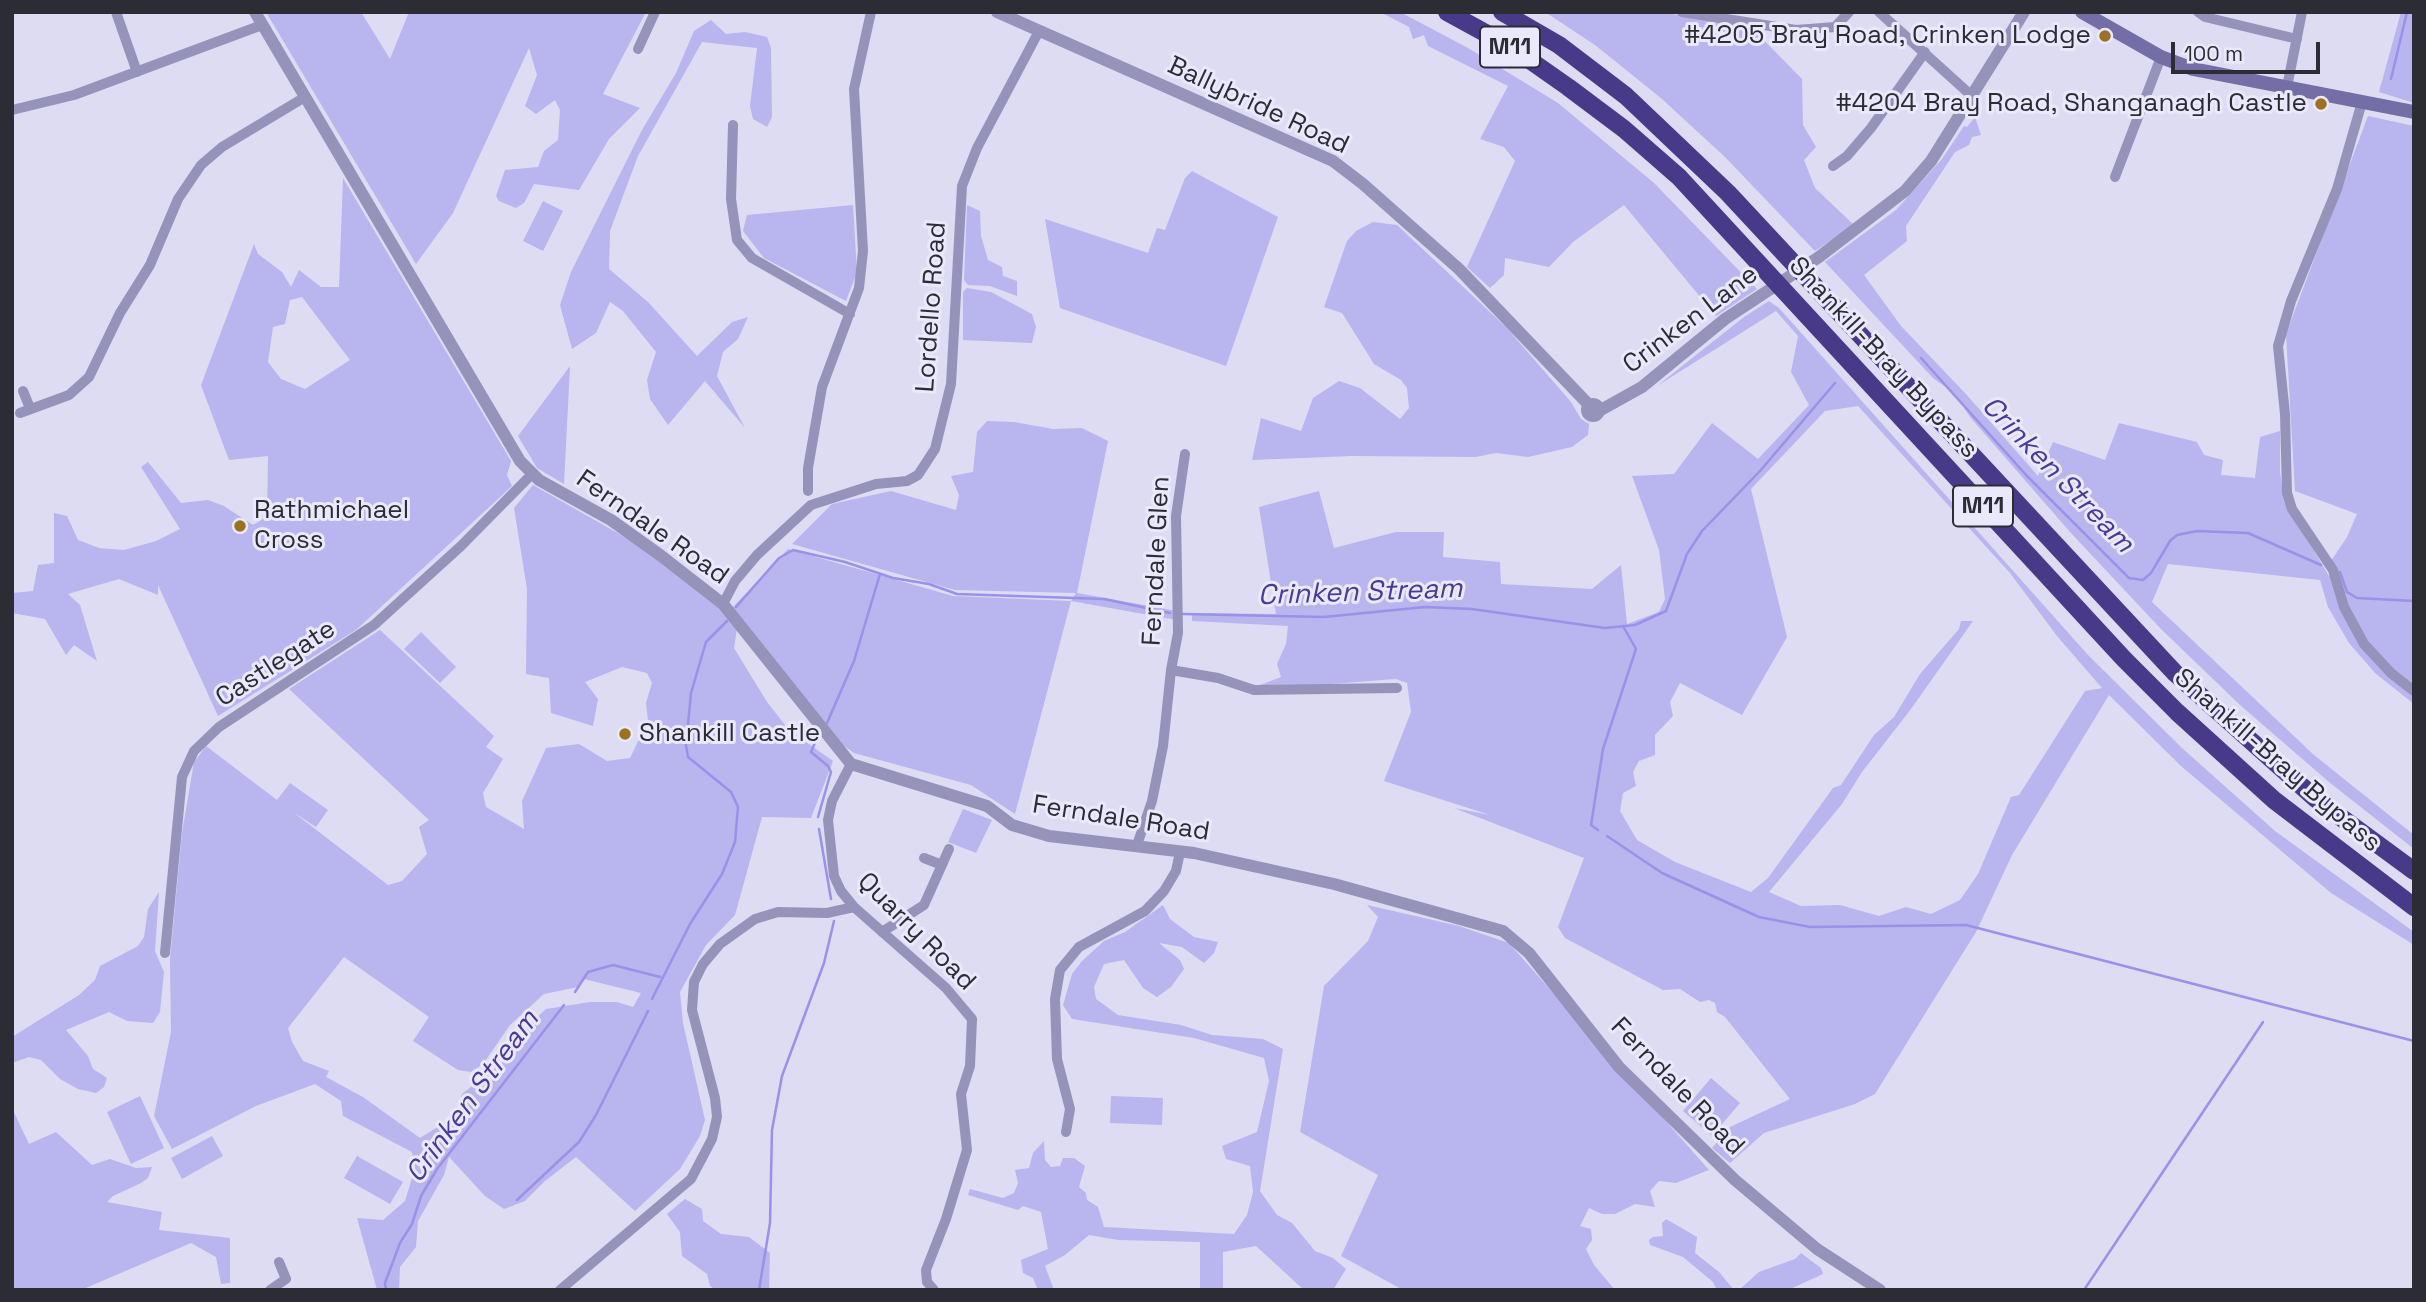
<!DOCTYPE html>
<html>
<head>
<meta charset="utf-8">
<style>
	body { margin:0 }
	#map { position:relative; width:2426px; height:1302px; overflow:hidden; background:#dddcf3; font-family:"Space Grotesk",sans-serif }
	canvas { display:block }
	.frame { position:absolute; inset:0; border:14px solid #2c2c35; pointer-events:none }
	.scale { position:absolute; left:2171px; top:42px; width:149px; height:32px; box-sizing:border-box; border:4px solid #2c2c35; border-top:0; padding-left:9px; font-size:21px; line-height:24px; white-space:nowrap; color:#2c2c35; -webkit-text-stroke:5px #eae9fc; paint-order:stroke }
</style>
</head>
<body>
<div id="map">
<canvas width="2426" height="1302"></canvas>
<div class="frame"></div>
<div class="scale">100 m</div>
</div>
<script>
const g = document.querySelector('canvas').getContext('2d');
g.lineJoin = 'round';
function fill(path, color) {
  g.fillStyle = color;
  g.fill(path, 'evenodd');
}
function toPath(rows) {
  const path = new Path2D();
  for (const r of rows) {
    if (r.length === 3) {
      path.moveTo(r[0] + r[2], r[1]);
      path.arc(r[0], r[1], r[2], 0, 2 * Math.PI);
      continue;
    }
    path.moveTo(r[0], r[1]);
    for (let i = 2; i < r.length; i += 2) path.lineTo(r[i], r[i + 1]);
  }
  return path;
}
function strokePath(path, color, width, dash) {
  g.strokeStyle = color;
  g.lineWidth = width;
  g.lineCap = dash ? 'butt' : 'round';
  g.setLineDash(dash || []);
  g.stroke(path);
}
function drawText(font, color, halo, rows, align = 'center') {
  g.font = font + ' "Space Grotesk",sans-serif';
  g.lineWidth = 6;
  g.setLineDash([]);
  g.textBaseline = 'middle';
  g.strokeStyle = halo;
  g.fillStyle = color;
  for (const [text, x, y, turn = 0] of rows) {
    g.save();
    g.translate(x, y);
    g.rotate((+turn || 0) * Math.PI / 180);
    g.textAlign = isNaN(turn) ? turn : align;
    if (halo) g.strokeText(text, 0, 0);
    g.fillText(text, 0, 0);
    g.restore();
  }
}
fill(toPath([
	[266,12,361,12,390,59,409,12,646,12,603,94,640,108,609,139,579,190,534,184,524,203,516,208,499,201,496,196,505,170,538,167,544,151,558,140,560,110,555,100,536,114,525,106,537,75,529,48,453,213,416,264],
	[1380,12,1400,12,1468,48,1558,103,1654,183,1757,289,1716,316,1624,205,1573,242,1549,267,1505,258,1504,275,1490,288,1467,267,1515,161,1504,147,1480,139,1508,86,1428,46,1424,35,1413,39,1409,27],
	[1545,12,1658,12,1749,25,1802,79,1803,125,1816,147,1804,160,1815,188,1854,225,1815,251,1725,157,1662,99,1595,45],
	[2401,12,2414,12,2414,103,2379,92],
	[711,20,726,34,745,32,767,37,771,48,772,117,767,127,753,119,750,106,757,48,702,42,638,156,610,231,609,269,648,302,697,356,732,322,748,317,738,339,723,352,717,376,745,428,705,381,668,425,650,399,647,380,656,352,623,311,610,302,596,333,572,349,560,305,571,272,642,130,676,73,694,31],
	[2368,116,2414,126,2414,704,2375,673,2349,643,2328,607,2320,580,2168,564,2152,602,2314,755,2414,835,2414,849,2329,782,2240,705,2161,629,2070,532,1970,417,1955,394,1933,378,1825,262,1896,210,1942,159,1964,126,1967,127,1975,117,1981,135,1972,137,1969,145,1955,152,1906,226,1907,241,1864,275,1901,326,1965,393,2038,476,2053,442,2105,460,2119,423,2197,442,2204,455,2223,460,2221,475,2255,478,2260,437,2280,431,2280,472,2284,501,2329,576,2337,578,2331,561,2347,537,2357,514,2295,491,2286,334],
	[1192,171,1278,217,1226,366,1060,308,1045,219,1148,253,1157,228,1165,230,1185,178],
	[343,178,511,461,507,475,512,486,356,630,218,716,158,585,158,595,119,579,68,594,80,605,97,661,74,645,66,655,45,619,12,613,12,593,33,591,38,565,54,563,54,513,67,516,78,540,99,548,124,550,156,541,180,529,141,467,148,462,181,503,208,500,224,506,253,525,267,516,268,456,229,460,201,385,254,244,258,254,282,272,291,287,299,270,321,287,339,287],
	[302,297,350,360,305,389,281,379,268,362,273,327,285,324,290,300],
	[543,201,563,211,543,251,523,241],
	[853,205,857,272,846,301,764,258,743,231,747,215],
	[967,205,980,211,981,236,988,260,1002,267,1003,276,1017,281,1017,296,990,286,968,285,964,280],
	[1373,222,1397,225,1506,327,1571,402,1581,419,1589,424,1588,435,1572,447,1528,457,1496,453,1475,457,1352,456,1252,460,1261,418,1301,431,1313,398,1339,381,1360,388,1400,419,1409,408,1407,388,1401,380,1374,364,1342,313,1324,307,1347,241,1356,231],
	[967,288,991,292,1032,314,1036,327,1032,343,963,340,963,292],
	[1769,301,1779,308,2088,655,2182,748,2275,831,2414,932,2414,945,2331,893,2181,766,2109,695,2012,855,1976,932,1875,1094,1855,1104,1764,1133,1730,1163,1712,1148,1730,1127,1790,1099,1725,1017,1717,1012,1715,1003,1709,1000,1700,1002,1680,989,1663,990,1565,938,1558,927,1584,858,1454,808,1490,815,1384,781,1411,712,1407,683,1396,679,1278,688,1258,686,1281,677,1277,664,1286,644,1288,626,1192,621,1192,613,1276,614,1259,507,1319,491,1334,548,1396,532,1444,532,1443,557,1500,562,1501,584,1592,589,1621,565,1627,624,1659,612,1665,599,1659,550,1632,476,1674,474,1712,423,1758,459,1809,405,1791,372,1798,336,1776,311,1657,386,1744,317],
	[1858,406,2010,573,2057,636,2102,688,2085,691,2019,795,2011,797,1978,874,1960,900,1931,914,1906,907,1879,916,1840,905,1801,906,1769,892,1842,804,1862,772,1911,709,1973,621,1961,621,1959,629,1920,674,1894,717,1874,735,1841,785,1833,788,1768,878,1751,892,1675,862,1637,840,1620,811,1623,793,1636,786,1633,772,1639,761,1655,755,1655,735,1673,716,1670,702,1680,683,1742,715,1787,637,1751,489,1825,411],
	[570,366,564,484,537,468,518,436],
	[987,421,1014,422,1053,429,1082,428,1108,441,1077,593,1177,611,1177,620,1071,601,1015,814,971,785,854,753,833,738,732,608,788,549,953,596,1071,601,1076,593,955,590,792,544,832,504,891,491,956,510,959,495,951,476,973,472,977,432],
	[533,485,644,548,716,605,737,628,734,648,767,702,789,730,833,761,811,818,762,817,735,915,706,945,680,992,683,1023,705,1120,700,1136,680,1169,635,1211,576,1157,545,1181,525,1201,504,1209,485,1196,449,1157,444,1175,418,1221,416,1247,400,1267,399,1290,377,1290,357,1218,383,1220,405,1201,415,1168,412,1152,343,1116,341,1101,315,1084,256,1106,172,1149,154,1116,171,1032,170,959,182,833,194,762,206,746,277,800,290,783,328,810,316,827,293,812,388,885,402,881,427,854,419,827,429,820,289,689,380,630,494,736,486,747,503,759,483,793,486,807,524,829,522,801,546,748,579,744,607,761,630,758,648,721,646,703,652,683,647,673,622,667,585,682,598,699,593,726,551,713,549,678,526,674,527,589,514,508],
	[344,957,429,1017,413,1041,458,1070,471,1072,483,1064,510,1025,544,994,578,987,584,979,641,993,633,1007,617,1002,590,1002,546,1009,529,1025,508,1058,462,1094,457,1115,420,1138,363,1097,326,1077,329,1071,303,1061,292,1042,288,1028],
	[421,632,456,667,440,683,404,649],
	[963,809,992,820,976,853,948,842],
	[159,892,155,951,164,972,160,1012,153,1023,127,1021,109,1012,66,1030,88,1056,93,1069,107,1078,104,1087,96,1093,78,1089,60,1079,41,1060,29,1057,12,1063,12,1037,79,995,95,980,100,966,138,946,144,937,148,909],
	[1163,905,1170,919,1194,937,1218,942,1214,953,1204,963,1182,947,1159,943,1180,960,1184,969,1171,987,1157,997,1143,988,1124,960,1104,964,1094,987,1096,999,1118,1015,1181,1025,1212,1035,1263,1039,1283,1049,1260,1191,1277,1215,1292,1223,1315,1251,1333,1258,1346,1269,1333,1290,1304,1290,1256,1246,1223,1252,1223,1290,1200,1290,1200,1242,1118,1240,1089,1235,1065,1255,1045,1266,1054,1290,1038,1290,1033,1278,1023,1273,1021,1260,1048,1249,1041,1212,1023,1206,1018,1210,968,1195,970,1189,1003,1198,1014,1193,1018,1183,1015,1170,1029,1168,1033,1153,1044,1141,1045,1160,1051,1167,1060,1166,1063,1158,1074,1158,1085,1166,1079,1187,1086,1193,1087,1200,1098,1207,1104,1227,1234,1234,1247,1215,1253,1192,1250,1166,1226,1159,1222,1146,1257,1132,1269,1081,1264,1058,1194,1038,1072,1019,1063,1005,1072,974,1082,961,1104,941,1125,932],
	[1367,905,1459,926,1509,943,1709,1170,1676,1183,1659,1181,1650,1191,1655,1207,1635,1204,1615,1214,1602,1214,1589,1208,1580,1226,1591,1229,1592,1240,1586,1249,1594,1265,1615,1290,1403,1290,1341,1256,1378,1175,1300,1132,1324,986,1368,941,1378,917],
	[1711,1078,1740,1103,1712,1136,1683,1111],
	[140,1096,164,1148,131,1164,107,1112],
	[1111,1096,1163,1098,1162,1125,1110,1123],
	[12,1108,29,1144,56,1132,92,1165,110,1159,136,1168,152,1167,148,1178,141,1183,113,1196,107,1202,162,1212,159,1230,230,1238,230,1283,221,1284,216,1257,191,1243,81,1290,12,1290],
	[212,1136,223,1156,182,1179,171,1158],
	[357,1156,403,1182,390,1204,344,1178],
	[685,1199,702,1209,703,1221,721,1234,749,1237,770,1253,769,1290,716,1290,710,1286,707,1274,682,1256,680,1232,667,1214],
	[1666,1219,1697,1237,1695,1253,1719,1272,1734,1290,1717,1290,1713,1282,1683,1257,1650,1245,1649,1240,1653,1237,1663,1236,1662,1223],
	[1801,1253,1821,1268,1823,1274,1788,1290,1739,1290,1759,1272,1795,1259]
]), '#b9b5ee');
strokePath(toPath([
	[2391,79,2407,12],
	[1921,358,2027,476,2129,578,2143,580,2151,573,2170,541,2177,535,2197,531,2248,533,2321,565],
	[2340,572,2347,592,2357,598,2414,601],
	[736,607,779,558,793,550,845,562,893,578,929,584,957,594,1104,599,1170,613],
	[1183,614,1324,617,1425,607,1472,609,1605,628,1635,625,1666,611,1687,554,1702,531,1760,471,1835,383],
	[827,723,854,661,880,574],
	[817,738,811,752,828,766,831,772,818,817],
	[819,829,831,899],
	[1598,830,1591,825,1603,749,1636,649,1623,626],
	[1607,836,1662,873,1759,917,1810,927,1966,925,2414,1041],
	[575,992,588,972,613,965,660,977],
	[652,999,690,924,722,874,735,842,738,807,731,792,688,757,686,745,691,693,706,642,727,621],
	[517,1200,579,1142,596,1115,648,1011],
	[386,1290,385,1283,400,1243,412,1224,421,1196,437,1169,564,1005],
	[759,1290,770,1223,772,1130,782,1076,824,963,834,921],
	[2084,1290,2263,1022]
]), '#9a91e8', 2.5);
strokePath(toPath([
	[116,12,137,72],
	[1682,12,1796,30,1835,27,1849,12],
	[1879,12,1973,97],
	[2198,12,2205,17,2297,39],
	[638,49,655,12],
	[2287,87,2302,12],
	[2362,102,2337,189,2291,301,2278,346,2285,414,2287,493,2292,509,2333,570,2344,607,2364,644,2391,673,2414,691],
	[12,110,74,95,262,25],
	[733,125,731,199,737,240,752,258,850,314],
	[1833,166,1847,156,1871,128,1925,52],
	[2115,177,2161,57],
	[23,391,30,408],
	[20,413,69,395,89,377,120,313,150,265,178,199,201,165,222,147,305,97],
	[808,491,808,468,822,387,859,288,863,251,854,89,871,12],
	[723,604,735,581,757,555,811,505,876,484,907,481,918,475,935,449,951,384,962,186,977,148,1038,33],
	[1171,670,1218,678,1254,690,1397,688],
	[851,764,832,801,828,820,834,876,841,891,854,907,946,988,972,1019,970,1066,961,1094,967,1150,946,1219,926,1270,927,1282,934,1290],
	[1137,845,1152,801,1163,746,1171,670,1178,633,1176,516,1185,454],
	[924,858,942,865],
	[882,932,924,905,949,849],
	[165,953,182,777,194,751,219,727,374,625,461,546,532,474],
	[1066,1132,1070,1109,1057,1059,1055,999,1060,970,1079,947,1145,911,1164,891,1176,871,1180,852],
	[270,1290,286,1279,279,1262],
	[560,1290,691,1179,712,1139,717,1117,715,1098,692,1010,694,982,703,964,720,944,755,919,778,912,827,913,854,907]
]), '#9593ba', 10);
strokePath(toPath([
	[255,12,520,461,539,480,611,520,660,555,723,604,851,764,987,806,1012,825,1049,836,1194,853,1334,884,1503,931,1529,953,1619,1067,1735,1180,1817,1249,1880,1290],
	[997,12,1333,161,1363,184,1459,269,1589,405],
	[1593,410,6],
	[1599,411,1642,387,1725,319,1819,257,1905,191,1931,161,2024,12]
]), '#9593ba', 12);
strokePath(toPath([
	[2082,12,2161,57,2193,69,2414,112]
]), '#736ea6', 14);
strokePath(toPath([
	[1447,12,1511,47,1568,87,1624,129,1679,177,2124,659,2177,712,2274,800,2414,907],
	[1502,12,1559,45,1626,96,1728,193,2175,673,2316,799,2414,871]
]), '#483a89', 18);
for (const [x, y, r, color] of [
	[2105,36,7,"#9d7121"],
	[2321,104,7,"#9d7121"],
	[240,526,7,"#9d7121"],
	[625,734,7,"#9d7121"]
]) {
  const dot = new Path2D();
  dot.arc(x, y, r, 0, 2 * Math.PI);
  g.fillStyle = color;
  g.fill(dot);
  strokePath(dot, '#eae9fc', 2.5);
}
for (const [x, y, w] of [
	[1510,47,60],
	[1983,506,60]
]) {
  const box = new Path2D();
  box.roundRect(x - w / 2, y - 20.5, w, 41, 5);
  g.fillStyle = '#eae9fc';
  g.fill(box);
  strokePath(box, '#2c2c35', 2);
}
drawText('bold 24px', '#2c2c35', null, [
	["M11",1510,47],
	["M11",1983,506]
]);
drawText('26px', '#2c2c35', '#eae9fc', [
	["#4205 Bray Road, Crinken Lodge",2091,36],
	["#4204 Bray Road, Shanganagh Castle",2307,104],
	["Rathmichael",254,511,"left"],
	["Cross",254,541,"left"],
	["Shankill Castle",639,734,"left"]
], 'right');
drawText('26px', '#2c2c35', '#eae9fc', [
	["Ballybride Road",1258,106,25],
	["Lordello Road",932,307,-86],
	["Crinken Lane",1691,320,-37],
	["Shankill-Bray Bypass",1883,358,47],
	["Ferndale Road",652,528,35],
	["Ferndale Glen",1157,561,-87],
	["Castlegate",276,664,-33],
	["Shankill-Bray Bypass",2277,761,41],
	["Ferndale Road",1121,819,9],
	["Quarry Road",916,932,45],
	["Ferndale Road",1677,1087,46]
]);
drawText('italic 28px', '#4c379c', '#eae9fc', [
	["Crinken Stream",2057,475,46],
	["Crinken Stream",1360,593,-2],
	["Crinken Stream",473,1097,-54]
]);
</script>
</body>
</html>
